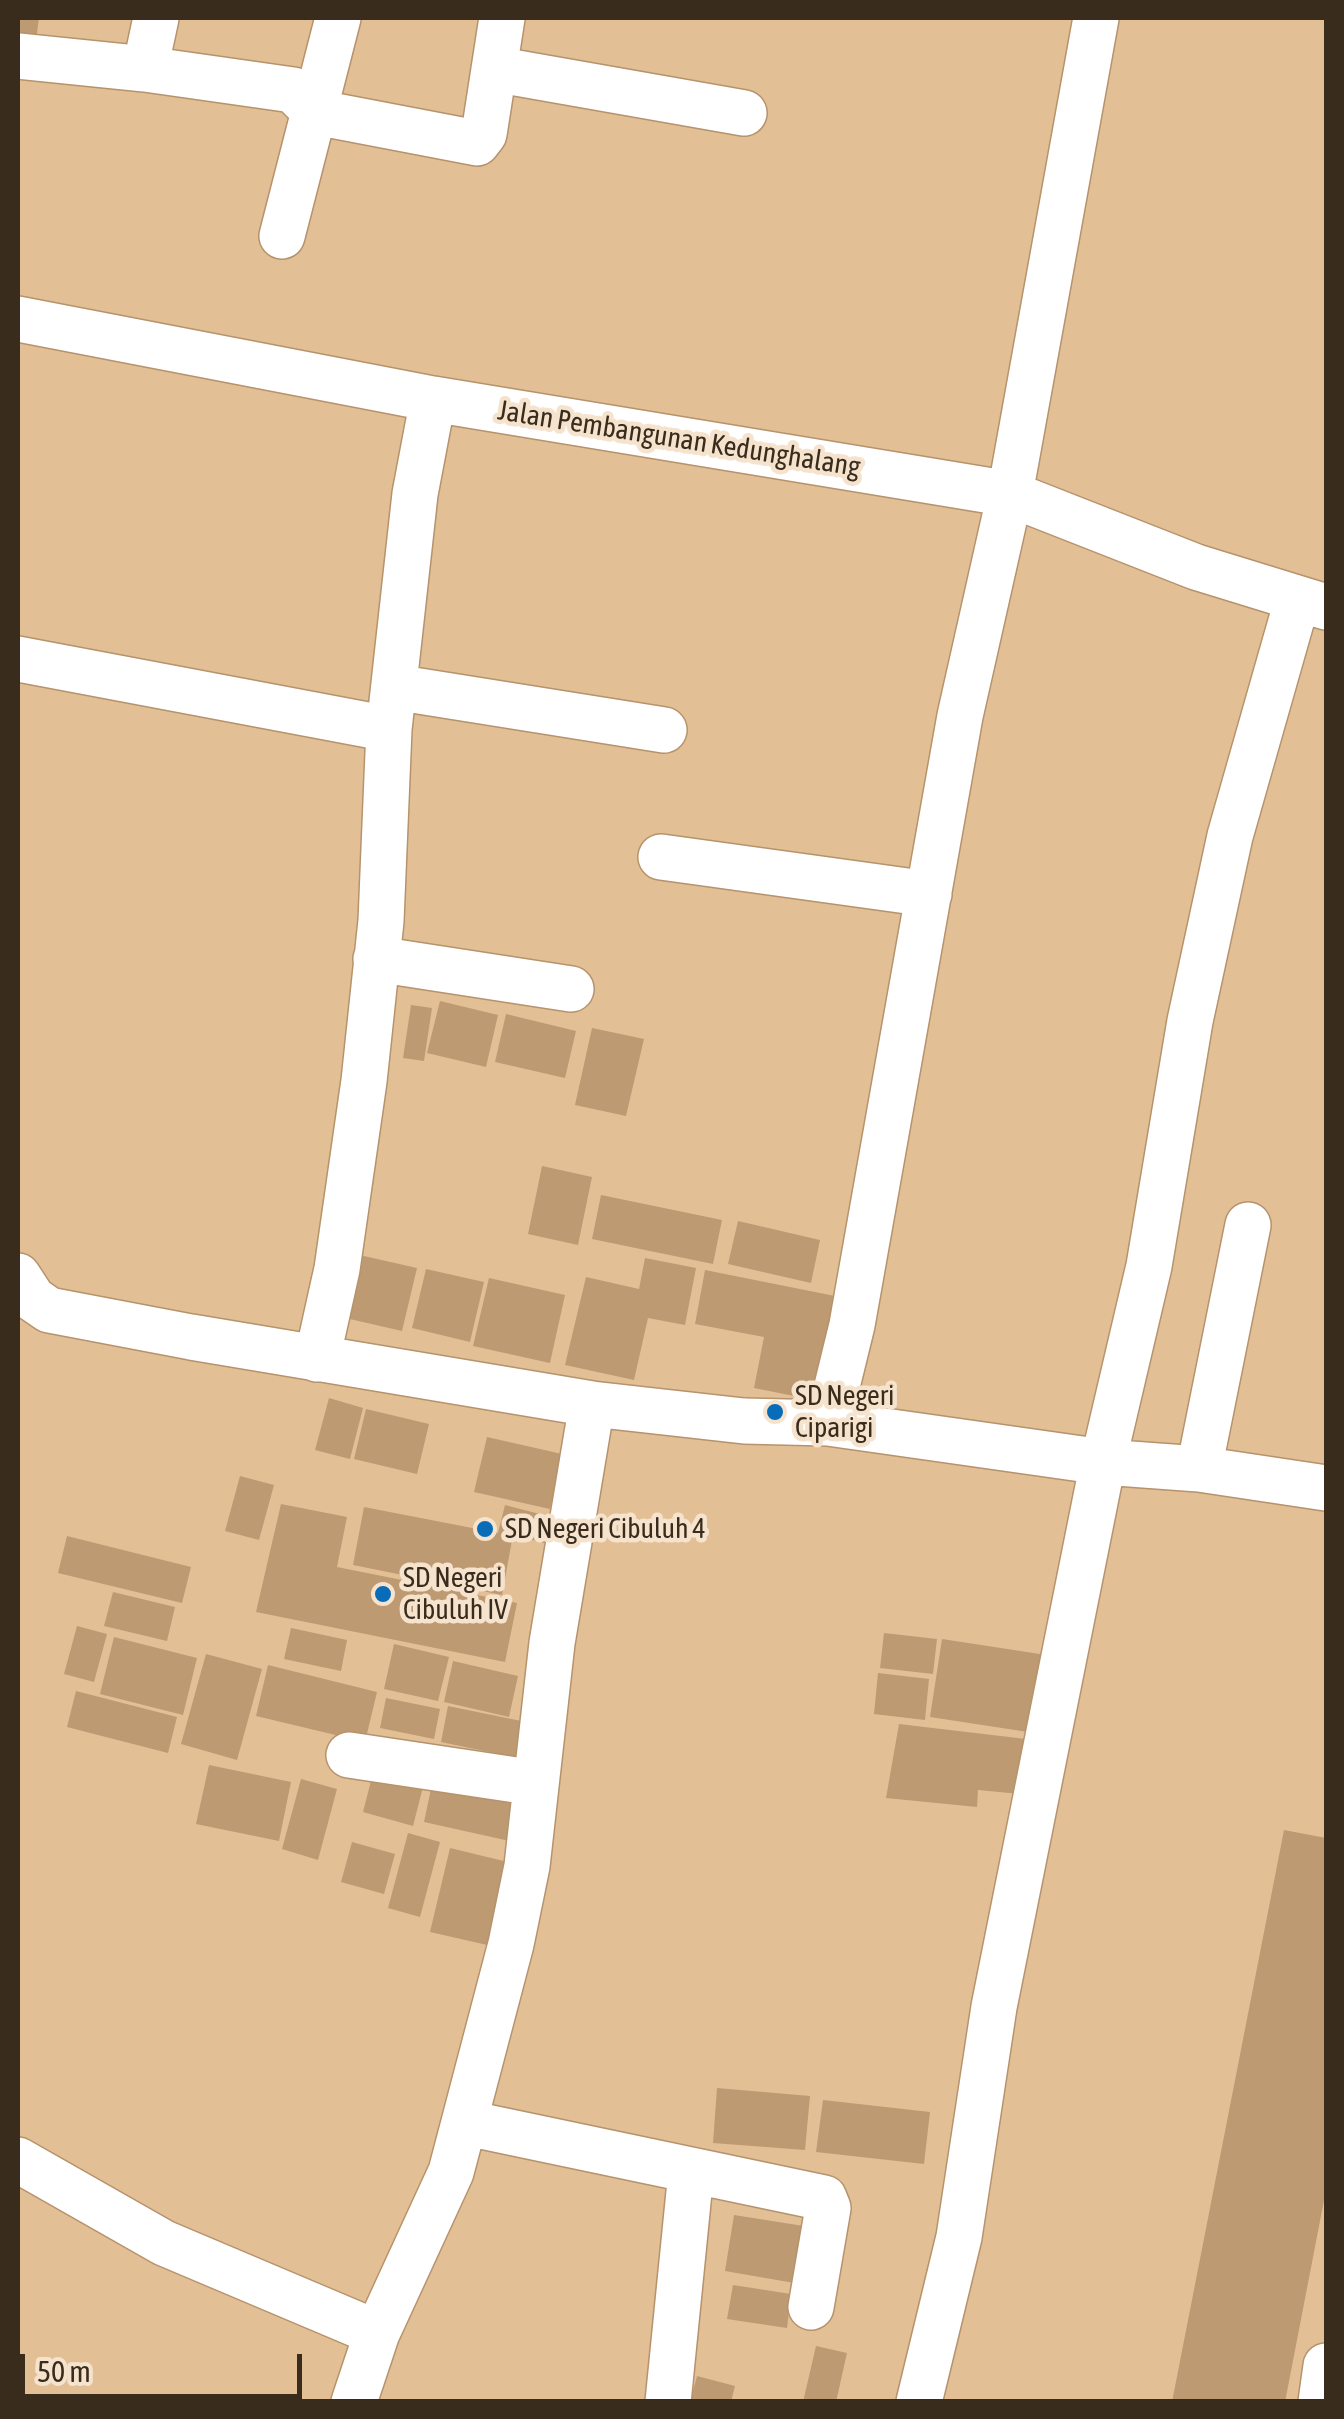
<!DOCTYPE html>
<html>
<head>
<meta charset="utf-8">
<style>
	body { margin:0 }
	#map { position:relative; width:1344px; height:2419px; overflow:hidden; background:#e3bf96; font-family:"Asap Condensed",sans-serif }
	canvas { display:block }
	.frame { position:absolute; inset:0; border:20px solid #3a2c1c; pointer-events:none }
	.scale { position:absolute; left:20px; top:2354px; width:282px; height:45px; box-sizing:border-box; border:5px solid #3a2c1c; border-top:0; padding-left:12px; font-size:30px; line-height:35px; white-space:nowrap; color:#3a2c1c; -webkit-text-stroke:8px #f5e3ce; paint-order:stroke }
</style>
</head>
<body>
<div id="map">
<canvas width="1344" height="2419"></canvas>
<div class="frame"></div>
<div class="scale">50 m</div>
</div>
<script>
const g = document.querySelector('canvas').getContext('2d');
g.lineJoin = 'round';
function fill(path, color) {
  g.fillStyle = color;
  g.fill(path, 'evenodd');
}
function toPath(rows) {
  const path = new Path2D();
  for (const r of rows) {
    path.moveTo(r[0], r[1]);
    for (let i = 2; i < r.length; i += 2) path.lineTo(r[i], r[i + 1]);
  }
  return path;
}
function strokePath(path, color, width, dash) {
  g.strokeStyle = color;
  g.lineWidth = width;
  g.lineCap = dash ? 'butt' : 'round';
  g.setLineDash(dash || []);
  g.stroke(path);
}
function drawText(font, color, halo, rows, align = 'center') {
  g.font = font + ' "Asap Condensed",sans-serif';
  g.lineWidth = 9;
  g.setLineDash([]);
  g.textBaseline = 'middle';
  g.strokeStyle = halo;
  g.fillStyle = color;
  for (const [text, x, y, turn = 0] of rows) {
    g.save();
    g.translate(x, y);
    g.rotate((+turn || 0) * Math.PI / 180);
    g.textAlign = isNaN(turn) ? turn : align;
    if (halo) g.strokeText(text, 0, 0);
    g.fillText(text, 0, 0);
    g.restore();
  }
}
fill(toPath([
	[18,18,39,18,35,48,18,45],
	[440,1001,498,1015,486,1067,427,1053],
	[411,1005,432,1008,424,1061,403,1058],
	[506,1014,576,1031,565,1078,495,1062],
	[592,1028,644,1039,626,1116,575,1105],
	[542,1166,592,1177,578,1245,528,1234],
	[601,1195,722,1220,713,1264,592,1239],
	[738,1221,820,1240,811,1283,728,1264],
	[355,1254,417,1268,402,1331,341,1317],
	[645,1258,696,1268,685,1325,648,1318,634,1380,565,1365,586,1277,639,1289],
	[426,1269,484,1282,470,1342,412,1328],
	[705,1270,840,1297,819,1401,754,1388,764,1337,695,1324],
	[489,1278,565,1295,550,1363,473,1346],
	[329,1398,363,1408,350,1459,315,1450],
	[366,1409,429,1424,417,1474,354,1459],
	[487,1437,562,1454,550,1509,474,1492],
	[240,1476,274,1485,259,1540,225,1531],
	[281,1504,347,1517,337,1567,517,1603,505,1662,256,1612],
	[505,1505,551,1517,544,1543,513,1535,502,1595,353,1565,364,1507,498,1533],
	[67,1536,191,1567,182,1603,58,1573],
	[113,1592,175,1607,167,1641,104,1626],
	[77,1626,107,1634,94,1682,64,1674],
	[291,1628,347,1640,341,1671,284,1659],
	[884,1633,937,1639,933,1674,880,1668],
	[114,1637,197,1658,183,1715,100,1694],
	[942,1639,1053,1656,1041,1734,930,1717],
	[394,1644,449,1657,438,1701,384,1689],
	[206,1654,262,1669,237,1760,181,1744],
	[453,1661,518,1676,509,1717,444,1702],
	[268,1665,377,1692,365,1742,256,1716],
	[878,1673,929,1679,925,1720,874,1714],
	[76,1691,177,1717,168,1753,67,1727],
	[386,1698,440,1709,434,1739,380,1728],
	[448,1706,531,1723,523,1759,441,1742],
	[899,1724,1026,1739,1020,1794,978,1790,977,1807,886,1798],
	[209,1765,291,1782,279,1841,196,1824],
	[374,1769,424,1783,413,1826,363,1812],
	[301,1779,337,1789,318,1860,282,1849],
	[432,1784,522,1803,514,1842,424,1822],
	[1284,1830,1326,1838,1326,2190,1285,2402,1172,2402],
	[408,1833,440,1842,420,1917,388,1908],
	[352,1842,395,1854,384,1894,341,1882],
	[450,1848,516,1864,496,1947,430,1932],
	[717,2088,810,2096,805,2150,713,2143],
	[823,2100,930,2112,924,2164,816,2152],
	[734,2215,810,2227,800,2284,725,2271],
	[733,2285,791,2294,787,2328,727,2319],
	[816,2346,847,2353,836,2402,803,2402],
	[697,2376,735,2386,731,2402,690,2402]
]), '#bd9a72');
const street = toPath([
	[156,18,145,69,293,90,315,112,477,143,484,134,502,18],
	[18,56,145,69],
	[494,69,744,113],
	[282,236,338,18],
	[18,319,433,399,1010,494,1196,567,1326,607],
	[1297,601,1230,836,1190,1021,1149,1266,1103,1462,1199,1469,1326,1488],
	[18,659,389,729],
	[394,687,664,730],
	[661,857,929,894],
	[376,959,571,989],
	[18,1276,33,1299,49,1310,191,1337,592,1404,744,1421,828,1423,1103,1462,994,2007,959,2237,919,2402],
	[317,1359,337,1269,364,1081,381,921,389,729,415,494,433,399],
	[828,1423,852,1325,960,716,1010,494,1096,18],
	[1199,1469,1248,1225],
	[349,1755,536,1783],
	[467,2123,824,2198,828,2208,811,2307],
	[18,2160,164,2243,377,2333],
	[354,2402,377,2333,451,2172,511,1944,527,1866,552,1643,592,1404],
	[668,2402,691,2172],
	[1321,2402,1326,2366]
]);
strokePath(street, '#b6936c', 48);
strokePath(street, '#fff', 45);
for (const [x, y, r, color] of [
	[775,1412,10,"#096cb8"],
	[485,1529,10,"#096cb8"],
	[383,1594,10,"#096cb8"]
]) {
  const dot = new Path2D();
  dot.arc(x, y, r, 0, 2 * Math.PI);
  g.fillStyle = color;
  g.fill(dot);
  strokePath(dot, '#f5e3ce', 4);
}
drawText('28px', '#3a2c1c', '#f5e3ce', [
	["Jalan Pembangunan Kedunghalang",679,439,9]
]);
drawText('28px', '#3a2c1c', '#f5e3ce', [
	["SD Negeri",795,1396],
	["Ciparigi",795,1428],
	["SD Negeri Cibuluh 4",505,1529],
	["SD Negeri",403,1578],
	["Cibuluh IV",403,1610]
], 'left');
</script>
</body>
</html>
